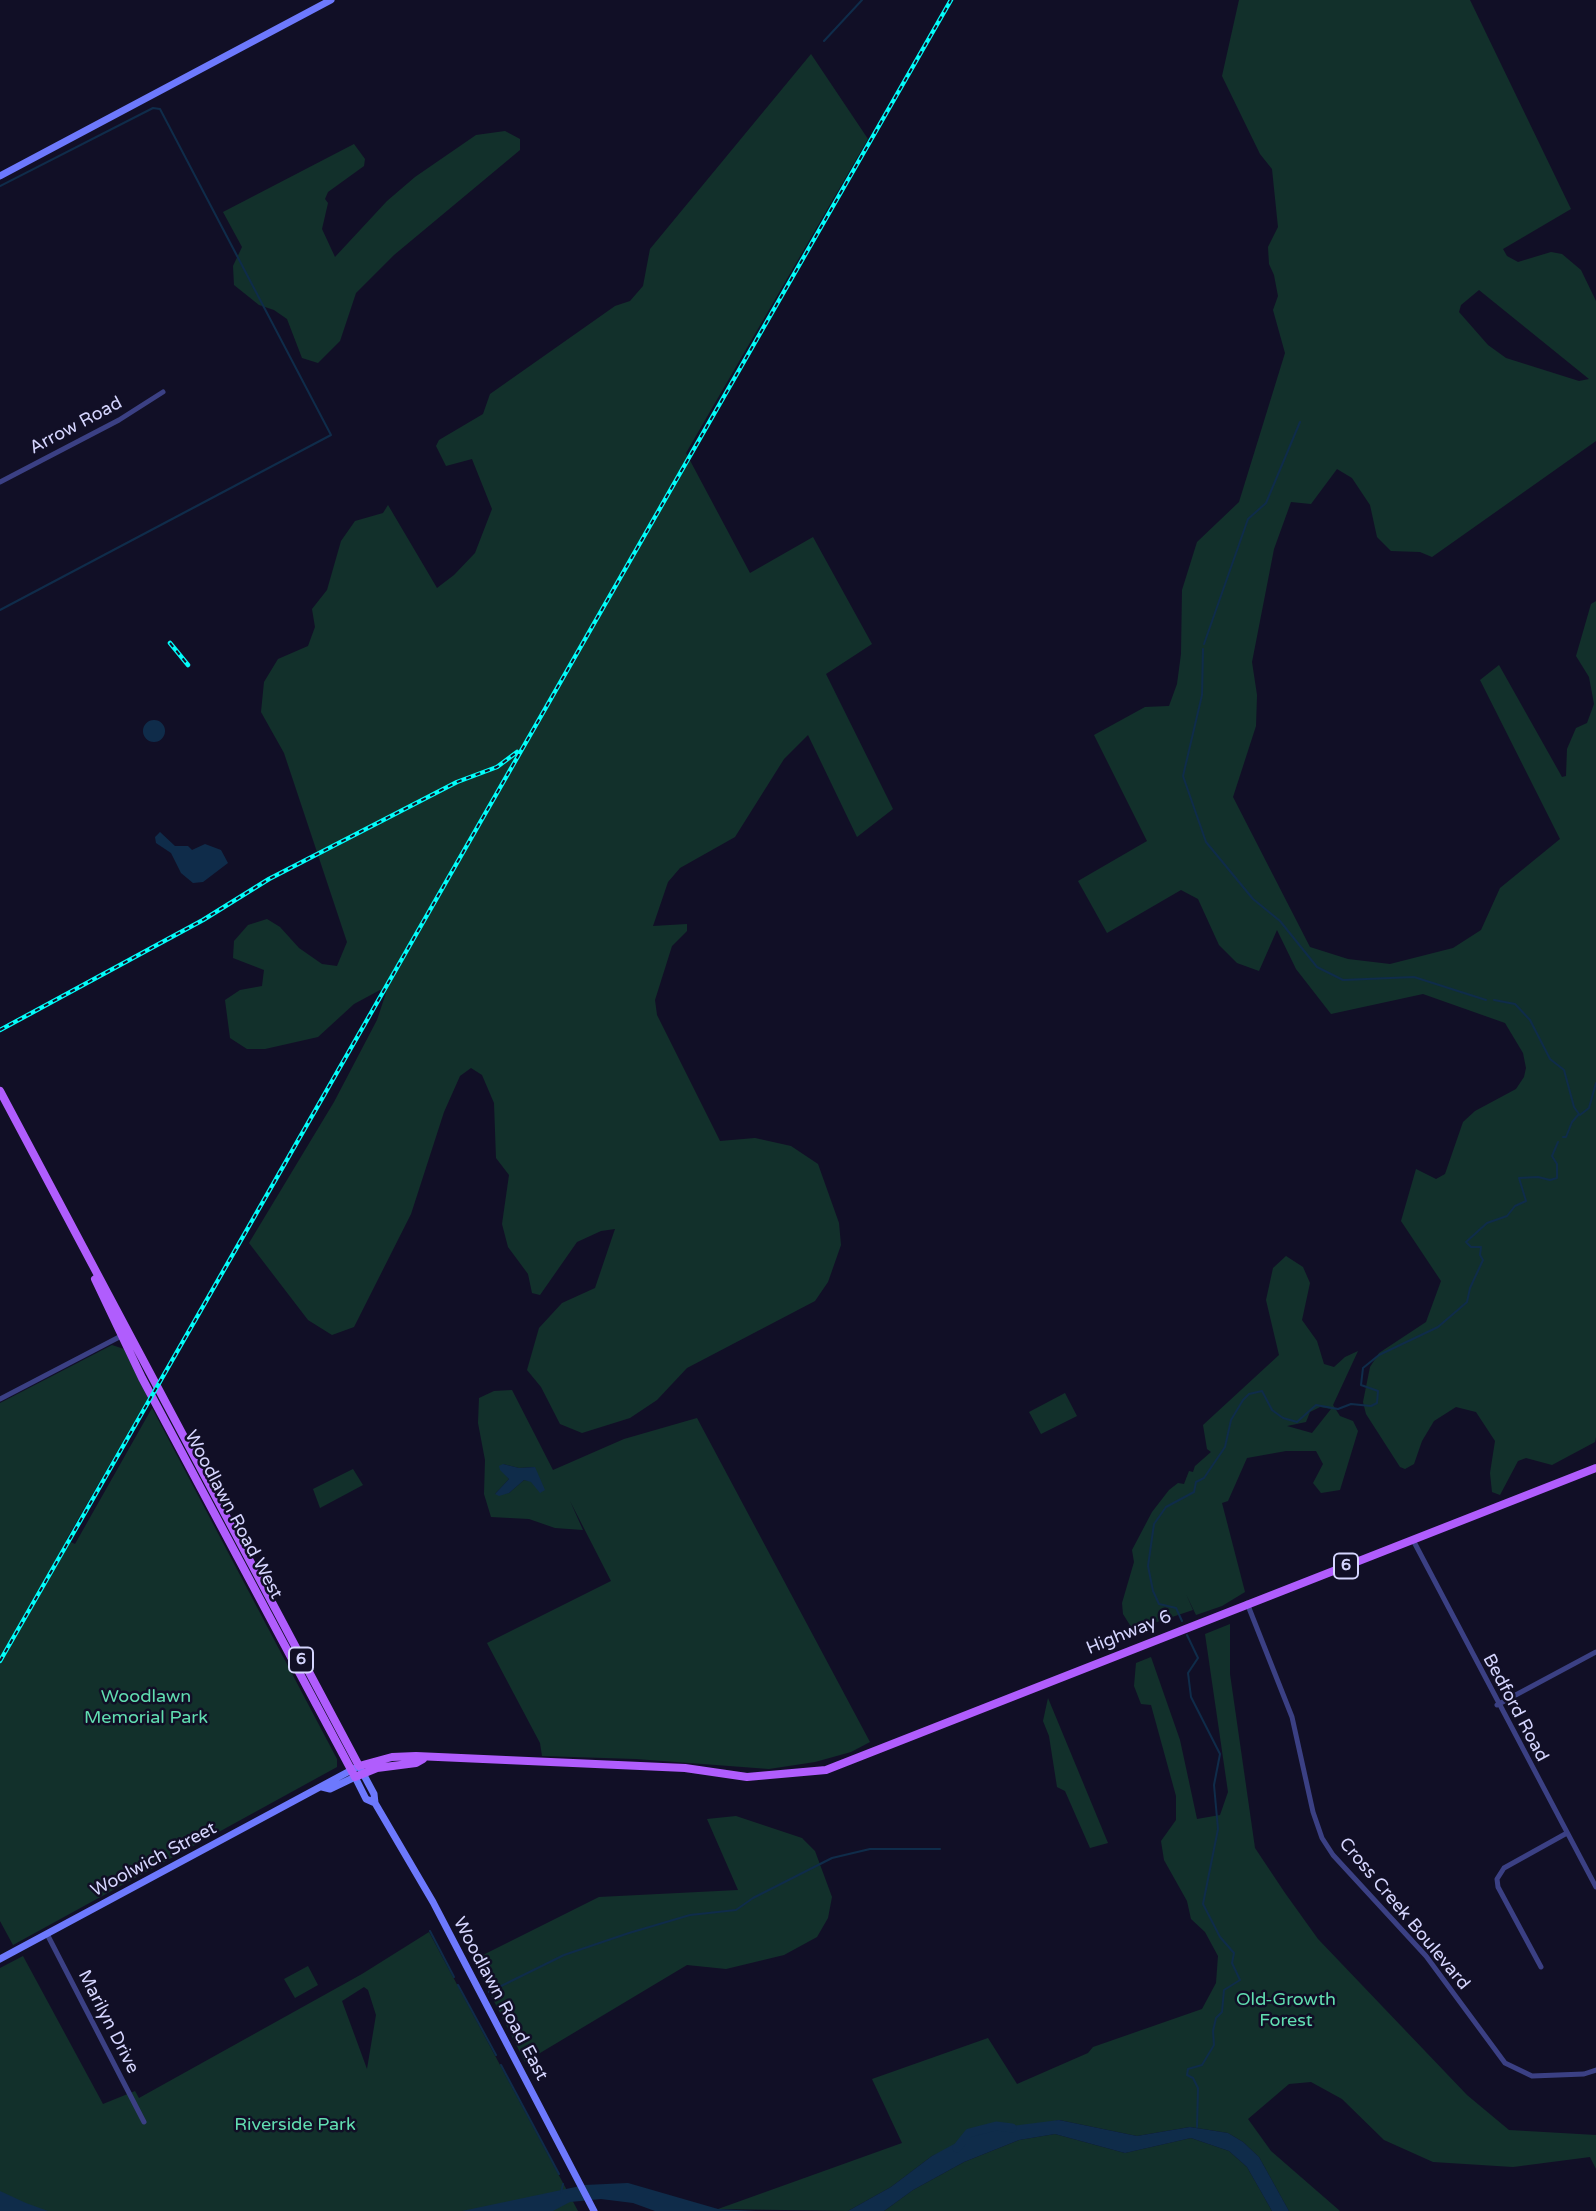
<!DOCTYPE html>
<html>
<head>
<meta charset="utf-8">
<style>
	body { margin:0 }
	canvas { display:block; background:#110f26 }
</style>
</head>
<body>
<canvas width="1596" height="2211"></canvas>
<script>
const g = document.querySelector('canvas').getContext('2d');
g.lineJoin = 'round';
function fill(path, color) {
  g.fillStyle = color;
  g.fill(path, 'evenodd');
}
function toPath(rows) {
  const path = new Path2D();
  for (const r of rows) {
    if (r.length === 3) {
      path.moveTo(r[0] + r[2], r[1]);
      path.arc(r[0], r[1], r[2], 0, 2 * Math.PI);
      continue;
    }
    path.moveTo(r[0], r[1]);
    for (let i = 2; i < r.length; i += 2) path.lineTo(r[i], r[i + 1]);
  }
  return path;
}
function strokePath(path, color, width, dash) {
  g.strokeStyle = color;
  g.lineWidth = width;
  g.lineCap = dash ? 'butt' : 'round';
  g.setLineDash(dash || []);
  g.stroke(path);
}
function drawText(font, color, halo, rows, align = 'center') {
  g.font = font + ' "Varela Round",sans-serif';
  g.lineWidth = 5;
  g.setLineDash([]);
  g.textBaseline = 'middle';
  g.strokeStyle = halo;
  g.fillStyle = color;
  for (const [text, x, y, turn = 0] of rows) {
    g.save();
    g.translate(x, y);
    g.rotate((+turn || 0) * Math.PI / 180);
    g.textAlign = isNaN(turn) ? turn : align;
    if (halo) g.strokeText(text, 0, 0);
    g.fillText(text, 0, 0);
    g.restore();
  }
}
fill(toPath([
	[1239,0,1470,0,1571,209,1503,249,1507,256,1518,262,1551,252,1562,254,1581,270,1596,301,1596,441,1432,557,1420,552,1391,551,1377,537,1370,505,1352,478,1337,469,1311,504,1291,502,1274,549,1252,662,1257,695,1256,726,1233,797,1310,947,1348,959,1390,964,1453,948,1481,930,1500,888,1560,839,1480,680,1499,665,1562,777,1566,776,1567,749,1576,728,1587,723,1594,704,1589,677,1576,656,1591,604,1596,601,1596,1437,1595,1442,1552,1465,1526,1458,1518,1461,1500,1495,1492,1492,1490,1473,1495,1441,1476,1412,1456,1407,1434,1421,1422,1441,1414,1464,1405,1469,1400,1467,1366,1414,1363,1402,1370,1367,1379,1353,1426,1322,1441,1281,1401,1221,1416,1169,1436,1179,1445,1174,1463,1122,1475,1111,1516,1089,1524,1077,1526,1068,1523,1053,1505,1023,1423,994,1331,1014,1296,969,1277,930,1259,971,1237,963,1219,945,1198,899,1181,890,1107,933,1078,881,1147,841,1094,735,1145,707,1169,706,1177,684,1181,654,1182,590,1197,542,1239,502,1285,353,1273,310,1278,296,1274,275,1269,264,1268,247,1278,227,1272,169,1260,154,1222,76],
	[1479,290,1589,379,1579,381,1506,358,1488,345,1459,312,1461,305],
	[811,54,868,139,686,453,750,573,813,537,872,644,826,674,893,809,857,837,808,735,784,759,735,837,680,868,668,882,653,926,687,924,687,931,672,946,655,1000,657,1015,720,1141,755,1138,791,1146,818,1164,839,1223,841,1245,828,1282,815,1301,687,1368,657,1400,630,1418,582,1433,560,1424,541,1387,527,1370,539,1328,562,1303,595,1288,615,1229,601,1231,577,1242,540,1295,532,1293,528,1274,508,1247,502,1224,509,1175,496,1158,494,1103,482,1075,471,1068,460,1076,444,1112,411,1214,354,1327,332,1335,308,1320,249,1243,334,1102,377,1020,386,993,380,990,354,1004,318,1037,265,1049,247,1049,230,1038,225,1000,240,990,262,986,264,970,233,958,234,941,248,925,267,919,280,927,299,948,322,964,337,966,347,942,284,753,261,712,264,682,278,659,308,646,315,627,312,609,327,590,341,541,355,521,383,513,388,505,437,588,454,575,475,553,492,509,472,459,446,466,436,446,439,440,483,414,490,394,615,306,630,301,643,286,650,249],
	[505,131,520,139,520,150,394,255,356,293,340,341,318,363,302,358,287,319,274,310,259,305,234,285,233,266,242,247,223,212,354,144,365,159,364,166,328,192,325,199,328,203,322,229,335,257,387,201,415,177,476,135],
	[1286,1256,1303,1267,1310,1283,1302,1320,1317,1341,1324,1364,1334,1367,1345,1357,1358,1351,1333,1405,1340,1416,1353,1421,1358,1431,1340,1490,1321,1493,1313,1483,1323,1464,1316,1451,1286,1451,1247,1458,1228,1501,1222,1503,1245,1592,1222,1606,1196,1615,1186,1594,1193,1610,1133,1630,1123,1614,1122,1603,1134,1562,1132,1550,1152,1512,1169,1490,1178,1483,1184,1484,1189,1471,1193,1472,1195,1466,1211,1452,1207,1449,1203,1425,1279,1355,1266,1300,1273,1268],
	[1320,1407,1331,1409,1312,1433,1287,1426,1306,1422,1310,1412],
	[112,1345,124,1349,148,1398,66,1540,75,1544,152,1408,337,1759,337,1767,13,1945,0,1921,0,1403],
	[512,1390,553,1470,624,1439,697,1418,870,1742,851,1752,815,1762,769,1769,636,1759,542,1756,540,1743,487,1643,611,1581,570,1501,583,1530,555,1528,529,1519,491,1517,484,1494,485,1460,478,1423,479,1398,494,1391],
	[503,1464,519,1468,535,1467,531,1481,524,1480,509,1493,495,1494,509,1479,504,1473],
	[1065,1393,1077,1416,1041,1434,1029,1412],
	[353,1469,363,1485,320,1508,313,1489],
	[1230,1624,1230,1674,1255,1848,1285,1893,1318,1939,1467,2095,1509,2130,1596,2135,1596,2169,1590,2157,1513,2167,1433,2162,1384,2140,1342,2099,1311,2082,1289,2084,1248,2119,1271,2151,1340,2211,1289,2211,1259,2157,1243,2142,1228,2133,1190,2127,1137,2136,1059,2120,950,2148,932,2156,891,2187,848,2211,718,2209,902,2143,872,2079,988,2038,1017,2084,1088,2053,1093,2047,1202,2009,1216,1983,1218,1956,1205,1932,1191,1919,1187,1901,1164,1860,1161,1841,1176,1820,1176,1796,1151,1705,1141,1704,1134,1686,1136,1663,1151,1657,1180,1740,1197,1819,1220,1815,1228,1792,1205,1634],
	[1048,1698,1108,1843,1090,1848,1065,1791,1057,1787,1049,1736,1043,1721],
	[736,1816,802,1838,815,1851,832,1897,828,1918,817,1937,784,1955,726,1969,687,1965,525,2062,473,1960,599,1897,738,1890,707,1819],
	[429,1932,578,2211,0,2211,0,1968,23,1956,103,2104,135,2091,139,2098,362,1974],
	[364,1987,368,1990,376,2015,367,2069,342,2001],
	[308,1966,318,1985,295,1998,284,1979],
	[1055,2134,1125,2153,1191,2138,1229,2151,1247,2167,1272,2211,884,2211,913,2190,964,2162,1019,2140]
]), '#12302b');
fill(toPath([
	[154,731,11],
	[160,832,175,846,188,846,192,850,205,844,221,850,228,863,203,882,193,883,181,873,171,853,156,843,155,837],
	[503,1464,519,1468,535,1467,545,1490,540,1493,531,1482,524,1480,509,1493,499,1496,495,1494,509,1479,500,1470,499,1466],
	[1059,2120,1137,2136,1190,2127,1228,2133,1243,2142,1259,2157,1289,2211,1272,2211,1247,2167,1229,2151,1191,2138,1125,2153,1055,2134,1019,2140,964,2162,913,2190,884,2211,848,2211,891,2187,932,2156,980,2130],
	[628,2183,718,2209,756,2211,655,2211,633,2203,601,2199,570,2202,553,2211,462,2211,585,2185],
	[0,2191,26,2203,48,2211,0,2211]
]), '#0f2c4a');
strokePath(toPath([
	[824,41,862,0],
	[0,186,153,108,160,109,331,435,0,610],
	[1204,644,1248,519,1266,503,1300,422],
	[1203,649,1202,695,1183,776,1206,842,1253,899,1280,921,1317,967,1343,980,1414,977,1486,1000],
	[1494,1000,1515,1004,1530,1020,1550,1059,1564,1070,1574,1107,1579,1114,1572,1122,1566,1137,1563,1137],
	[1580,1115,1589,1108,1596,1083],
	[1182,1621,1176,1608,1159,1604,1153,1591,1148,1566,1154,1524,1166,1507,1194,1492,1196,1482,1204,1478,1225,1447,1231,1420,1243,1400,1249,1394,1262,1391,1272,1410,1283,1418,1297,1422,1316,1405,1338,1409,1351,1404,1371,1406,1377,1403,1378,1391,1361,1385,1363,1368,1379,1355,1438,1327,1467,1302,1470,1288,1483,1260,1480,1255,1481,1247,1471,1247,1466,1242,1487,1223,1507,1216,1515,1206,1526,1201,1519,1178,1538,1177,1550,1180,1557,1178,1557,1164,1552,1156,1558,1142],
	[1187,1635,1198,1658,1188,1673,1191,1697,1220,1754,1214,1785,1218,1829,1203,1904,1220,1937,1234,1953,1232,1963,1240,1980,1224,1990,1222,2012,1216,2018,1213,2031,1214,2045,1202,2065,1188,2069,1187,2075,1193,2078,1198,2088,1197,2127],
	[430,1931,454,1977],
	[458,1985,496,2055],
	[489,1992,564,1955,629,1933,690,1915,736,1910,753,1898,832,1858,870,1849,940,1849],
	[501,2065,559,2174],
	[561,2193,563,2184]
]), '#0f2c4a', 2);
strokePath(toPath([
	[957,2148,969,2133,996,2126,1012,2128]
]), '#0f2c4a', 9);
strokePath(toPath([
	[0,482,119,420,163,392],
	[0,1399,125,1334],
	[1413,1540,1596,1887],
	[1247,1603,1292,1717,1313,1812,1322,1838,1333,1855,1426,1956,1505,2063,1532,2076,1584,2074,1596,2070],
	[1497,1705,1596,1652],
	[47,1934,144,2122],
	[1541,1967,1498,1887,1497,1879,1504,1868,1567,1833]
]), '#3b4084', 5);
strokePath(toPath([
	[0,176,331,0],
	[322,1787,330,1789,355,1777,366,1799,375,1803],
	[0,1959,359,1766,374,1794,375,1803,433,1902,594,2211]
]), '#6d79fd', 7);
strokePath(toPath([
	[0,1091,359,1766,392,1757,416,1756,685,1768,747,1777,826,1770,1596,1468],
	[95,1279,142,1378,355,1777,377,1768,416,1763,423,1759]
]), '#b05dfd', 8);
const rail = toPath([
	[170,643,188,665],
	[0,1030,203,920,269,879,457,782,497,767,517,752],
	[0,1661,951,0]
]);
strokePath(rail, '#03fcf9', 4.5);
strokePath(rail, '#110f26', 2, [5]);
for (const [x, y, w] of [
	[1346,1566,24],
	[301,1660,24]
]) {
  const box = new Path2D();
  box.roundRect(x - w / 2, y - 12.5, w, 25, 5);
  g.fillStyle = '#110f26';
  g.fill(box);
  strokePath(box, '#d5d5fe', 2);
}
drawText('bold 16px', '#d5d5fe', null, [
	["6",1346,1566],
	["6",301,1660]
]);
drawText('18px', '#d5d5fe', '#110f26', [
	["Arrow Road",76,426,-28],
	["Woodlawn Road West",233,1515,62],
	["Highway 6",1129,1633,-22],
	["Bedford Road",1515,1708,62],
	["Woolwich Street",154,1860,-28],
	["Cross Creek Boulevard",1404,1914,50],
	["Woodlawn Road East",500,1999,62],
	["Marilyn Drive",108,2022,63]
]);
drawText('18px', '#61deb1', '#110f26', [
	["Woodlawn",146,1697],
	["Memorial Park",146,1718],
	["Old-Growth",1286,2000],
	["Forest",1286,2021],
	["Riverside Park",295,2125]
]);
</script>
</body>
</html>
